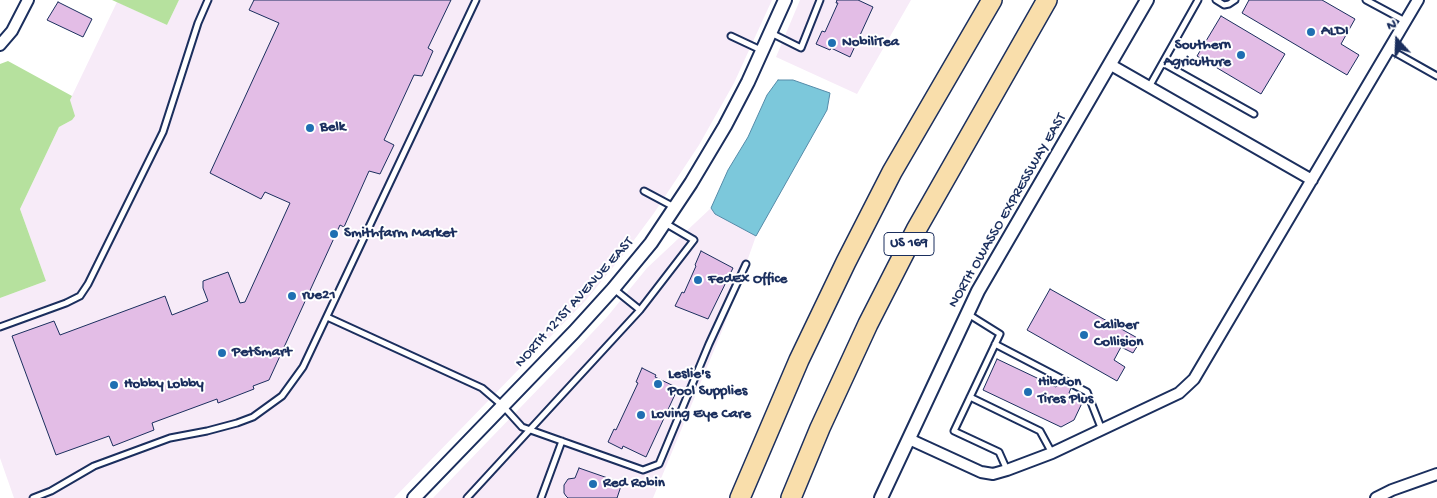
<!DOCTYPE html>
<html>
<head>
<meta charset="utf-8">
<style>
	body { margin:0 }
	#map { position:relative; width:1437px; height:498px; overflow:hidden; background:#fff; font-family:"Gochi Hand",sans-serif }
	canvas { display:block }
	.north { position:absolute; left:1372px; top:15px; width:50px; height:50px; -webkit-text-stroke:4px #fff; paint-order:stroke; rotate:340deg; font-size:14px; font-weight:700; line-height:20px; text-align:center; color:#1b2f5e }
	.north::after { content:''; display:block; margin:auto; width:18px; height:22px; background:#1b2f5e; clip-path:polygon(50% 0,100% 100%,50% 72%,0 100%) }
</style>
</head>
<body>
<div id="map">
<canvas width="1437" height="498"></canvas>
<div class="north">N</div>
</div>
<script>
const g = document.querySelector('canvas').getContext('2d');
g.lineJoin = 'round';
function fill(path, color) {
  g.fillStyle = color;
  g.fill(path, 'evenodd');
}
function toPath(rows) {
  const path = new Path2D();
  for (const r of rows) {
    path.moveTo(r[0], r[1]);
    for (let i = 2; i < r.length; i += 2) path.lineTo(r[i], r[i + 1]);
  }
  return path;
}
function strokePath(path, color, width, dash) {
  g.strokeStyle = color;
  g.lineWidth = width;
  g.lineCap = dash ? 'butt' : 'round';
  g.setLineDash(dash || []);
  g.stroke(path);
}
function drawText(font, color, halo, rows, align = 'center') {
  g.font = font + ' "Gochi Hand",sans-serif';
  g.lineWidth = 4;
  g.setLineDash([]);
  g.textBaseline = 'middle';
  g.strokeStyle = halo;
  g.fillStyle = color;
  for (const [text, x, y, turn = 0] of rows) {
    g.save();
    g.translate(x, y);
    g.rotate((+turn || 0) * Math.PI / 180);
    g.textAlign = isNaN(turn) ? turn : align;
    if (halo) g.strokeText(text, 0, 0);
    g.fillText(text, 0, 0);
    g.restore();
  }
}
fill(toPath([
	[179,0,772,0,734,83,699,145,654,213,623,255,586,300,394,498,14,498,0,458,0,298,46,281,20,209,59,127,72,120,70,100,117,2,167,25],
	[800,0,911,0,857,94,776,57],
	[711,208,756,236,724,326,653,498,433,498,573,353,607,317,647,268]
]), '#f7ebf8');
fill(toPath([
	[112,0,179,0,167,25],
	[8,61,72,96,70,100,75,116,72,120,59,127,20,209,46,281,0,298,0,64]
]), '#b6e19e');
const water = toPath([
	[778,80,793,80,830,93,827,110,756,236,715,214,711,208,728,170,748,137,767,95,778,80]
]);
fill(water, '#7cc8db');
strokePath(water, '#558ba9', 1);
const building = toPath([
	[254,0,451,0,428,48,433,51,422,76,414,75,384,140,394,145,380,174,369,171,344,227,340,225,269,380,253,386,254,389,218,403,217,399,152,423,154,430,113,446,109,436,56,455,12,336,54,321,60,335,165,296,172,315,208,301,203,288,203,281,228,272,240,303,245,302,290,203,265,192,261,199,210,173,279,23,249,10,254,0],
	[837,0,858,0,873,7,850,57,831,48,830,50,816,44,822,31,825,32,838,3,836,3,837,0],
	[1249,0,1322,0,1355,19,1341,44,1359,55,1347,75,1242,13,1249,0],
	[58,2,92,19,83,37,47,20,58,2],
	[1221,16,1285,54,1261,94,1197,56,1221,16],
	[701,251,733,268,708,319,675,306,682,292,684,293,696,266,695,265,701,251],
	[1050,289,1141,340,1133,353,1121,347,1114,360,1125,367,1117,381,1027,330,1050,289],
	[997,359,1056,387,1058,382,1071,388,1069,393,1083,401,1074,420,1061,427,983,390,997,359],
	[642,368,656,375,655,377,678,388,646,457,623,446,622,449,608,442,614,429,616,430,638,383,636,382,642,368],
	[579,468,622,483,617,498,568,498,566,496,564,493,564,485,568,479,575,478,579,468]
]);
fill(building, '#e3bde6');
strokePath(building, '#1b2f5e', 1);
const service = toPath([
	[1216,0,1224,5,1229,4,1235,0],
	[1366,0,1405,21],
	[771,33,801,48,820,0],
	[731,36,763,51],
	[1389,49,1437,76],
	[1163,63,1254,114],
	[1149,87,1198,0],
	[644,191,674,207],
	[614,289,640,310],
	[968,314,1000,334,954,431,999,452,1007,470],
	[327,317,482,388,503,406,522,427,643,470,659,464,709,344,746,264],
	[0,327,66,303,80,296,88,284,163,132,198,23,208,0],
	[995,344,1087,392,1102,430],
	[970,397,1040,431,1052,453],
	[33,498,51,491,94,466,170,438,207,431,237,423,253,417,282,396,303,367,476,0],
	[467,498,640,310,694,240,665,223],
	[541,498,562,441]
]);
const minor = toPath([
	[0,45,12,31,28,0],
	[1111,65,1312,180],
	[909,439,981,472,993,474,1007,470,1052,453,1179,393,1194,379,1418,0],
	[1376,498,1392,490,1437,474]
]);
const tertiary = toPath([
	[414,498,574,332,613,289,651,243,691,183,725,126,748,82,785,0],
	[881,498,978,291,1147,0]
]);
const motorway = toPath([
	[740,498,799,360,846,262,892,172,992,0],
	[791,498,820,428,868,324,916,230,1047,0]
]);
strokePath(service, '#1b2f5e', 9);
strokePath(minor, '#1b2f5e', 14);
strokePath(tertiary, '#1b2f5e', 16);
strokePath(motorway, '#1b2f5e', 22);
strokePath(service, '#fff', 5);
strokePath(minor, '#fff', 10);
strokePath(tertiary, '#fff', 12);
strokePath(motorway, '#f9deab', 19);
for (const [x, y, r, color] of [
	[1311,32,5,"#1f6fb2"],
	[832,43,5,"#1f6fb2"],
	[1241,55,5,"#1f6fb2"],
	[310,128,5,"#1f6fb2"],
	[334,234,5,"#1f6fb2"],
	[698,280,5,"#1f6fb2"],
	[292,296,5,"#1f6fb2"],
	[1084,335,5,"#1f6fb2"],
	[222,353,5,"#1f6fb2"],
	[658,384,5,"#1f6fb2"],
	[114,385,5,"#1f6fb2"],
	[1028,392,5,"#1f6fb2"],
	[641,415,5,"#1f6fb2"],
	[593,484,5,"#1f6fb2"]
]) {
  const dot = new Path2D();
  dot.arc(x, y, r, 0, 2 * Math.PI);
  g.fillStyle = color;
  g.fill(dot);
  strokePath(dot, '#fff', 2);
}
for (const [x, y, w] of [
	[909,244,50]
]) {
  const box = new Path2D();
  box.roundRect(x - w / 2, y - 11.5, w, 23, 4);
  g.fillStyle = '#fff';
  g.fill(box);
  strokePath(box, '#1b2f5e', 1);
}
drawText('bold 14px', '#1b2f5e', null, [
	["US 169",909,244]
]);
drawText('bold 15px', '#1b2f5e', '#fff', [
	["ALDI",1321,32],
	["NobiliTea",842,43],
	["Southern",1231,46,"right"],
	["Agriculture",1231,63,"right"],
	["Belk",320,128],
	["Smithfarm Market",344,234],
	["FedEx Office",708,280],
	["rue21",302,296],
	["Caliber",1094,326],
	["Collision",1094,343],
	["PetSmart",232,353],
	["Leslie's",668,375],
	["Pool Supplies",668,392],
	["Hibdon",1038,383],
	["Tires Plus",1038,400],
	["Hobby Lobby",124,385],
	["Loving Eye Care",651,415],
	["Red Robin",603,484]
], 'left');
drawText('15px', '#1b2f5e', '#fff', [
	["NORTH OWASSO EXPRESSWAY EAST",1008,211,-60],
	["NORTH 121ST AVENUE EAST",575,303,-48]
]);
</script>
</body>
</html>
